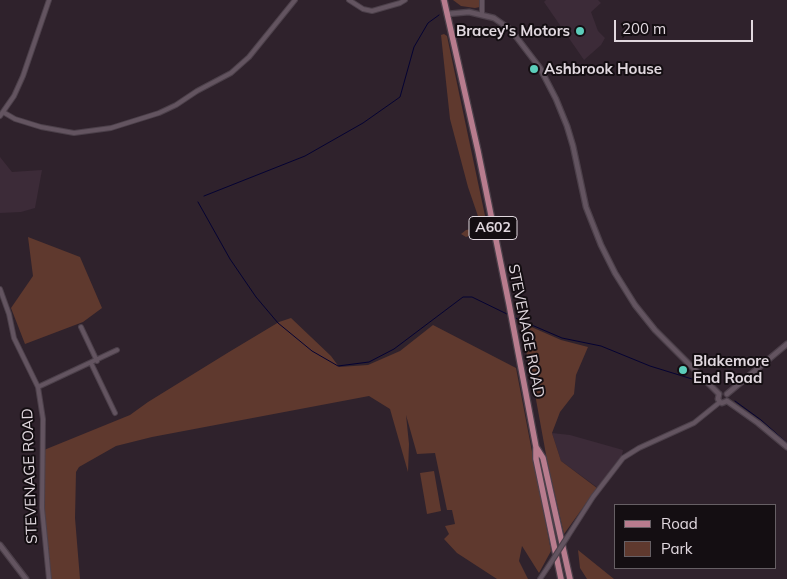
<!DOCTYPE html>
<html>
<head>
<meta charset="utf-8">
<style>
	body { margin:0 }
	#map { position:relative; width:787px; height:579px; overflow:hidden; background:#2f222c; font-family:Mulish,sans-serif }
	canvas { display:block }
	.legend { position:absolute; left:614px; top:504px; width:162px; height:65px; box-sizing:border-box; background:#140e12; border:1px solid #665f64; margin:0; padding:6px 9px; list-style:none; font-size:15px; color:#e1d8df }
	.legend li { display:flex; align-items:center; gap:10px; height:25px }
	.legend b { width:25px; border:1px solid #665f64 }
	.scale { position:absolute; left:614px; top:20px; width:139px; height:22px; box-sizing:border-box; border:2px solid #e1d8df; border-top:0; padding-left:6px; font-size:15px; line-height:18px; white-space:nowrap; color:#e1d8df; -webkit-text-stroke:4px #140e12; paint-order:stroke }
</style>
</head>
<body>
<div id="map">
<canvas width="787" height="579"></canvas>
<ul class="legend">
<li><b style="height:6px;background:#b87c8e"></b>Road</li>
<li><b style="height:14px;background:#5f392e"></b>Park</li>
</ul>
<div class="scale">200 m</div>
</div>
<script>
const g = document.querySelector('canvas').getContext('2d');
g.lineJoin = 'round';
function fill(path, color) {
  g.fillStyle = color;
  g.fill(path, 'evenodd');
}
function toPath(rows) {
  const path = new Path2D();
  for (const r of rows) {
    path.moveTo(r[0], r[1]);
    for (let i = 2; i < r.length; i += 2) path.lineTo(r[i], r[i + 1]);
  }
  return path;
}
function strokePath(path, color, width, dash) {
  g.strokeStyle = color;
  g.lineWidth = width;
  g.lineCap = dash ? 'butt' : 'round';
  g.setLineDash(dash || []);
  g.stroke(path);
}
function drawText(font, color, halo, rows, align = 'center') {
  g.font = font + ' Mulish,sans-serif';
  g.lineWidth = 4;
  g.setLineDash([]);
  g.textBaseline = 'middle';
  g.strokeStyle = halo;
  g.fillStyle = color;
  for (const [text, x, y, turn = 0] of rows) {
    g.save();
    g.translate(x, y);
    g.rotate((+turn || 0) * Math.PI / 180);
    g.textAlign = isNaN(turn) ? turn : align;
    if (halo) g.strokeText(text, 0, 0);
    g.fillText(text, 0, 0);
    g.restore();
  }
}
fill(toPath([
	[546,0,598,0,601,3,591,12,598,31,605,38,601,45,584,60,544,2],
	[0,157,12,172,42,170,35,208,21,212,0,213],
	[552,433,570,435,623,450,622,455,623,457,615,464,598,488,561,461]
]), '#3c2b38');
fill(toPath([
	[453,0,480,0,480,7,475,8,461,6],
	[444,34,447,36,488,230,466,237,461,234,466,230,472,229,480,222,468,187,450,119,441,35],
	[28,237,80,257,102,308,83,322,25,344,11,308,33,276],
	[291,318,331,356,339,367,368,365,400,351,433,325,516,368,551,551,539,573,522,546,519,561,528,579,497,579,457,553,444,539,449,534,445,526,455,524,452,510,447,510,435,453,417,454,406,415,409,444,408,472,390,409,369,396,152,437,116,446,79,467,76,472,75,518,80,579,51,579,43,505,44,450,130,415,148,402,229,352,279,322],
	[520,322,561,340,588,347,576,375,574,394,560,412,552,433,561,461,597,488,564,534,547,460,535,394],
	[434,471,441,511,427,514,420,473],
	[578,550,614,579,587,579,580,568]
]), '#5f392e');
strokePath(toPath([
	[204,196,305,156,363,123,400,97,414,47,428,23,439,15],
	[198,202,230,259,256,297,278,323,312,351,338,366,369,362,394,349,463,297,472,297,507,314],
	[513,317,562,338,601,346,650,366,705,383],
	[735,401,761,420,787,443]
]), '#050333', 1);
const minor = toPath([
	[349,0,363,9,372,11,400,3,405,0],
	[482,14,482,0],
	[3,112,15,119,41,127,74,133,111,128,159,113,176,105,197,91,231,73,249,57,295,0],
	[0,116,14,96,23,76,49,0],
	[0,289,9,314,14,338,38,387,43,419,42,508,49,579],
	[81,327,97,361],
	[91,363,115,413],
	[38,387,117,350],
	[568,536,593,497,623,458,639,448,694,423,720,402],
	[540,579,548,567]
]);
const tertiary = toPath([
	[447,14,469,12,494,18,511,30,540,68,556,99,567,126,573,146,586,207,601,245,615,273,635,305,655,330,719,394],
	[719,394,718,399,720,402,722,403,727,401],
	[727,394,787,344],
	[727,401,758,423,787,447],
	[0,545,26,579]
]);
const primary = toPath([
	[444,0,478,151,509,304,536,447,536,459,561,579],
	[536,447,543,458,570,579]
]);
strokePath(minor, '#4c404a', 6);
strokePath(tertiary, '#4c404a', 7);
strokePath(primary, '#4c404a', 8);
strokePath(minor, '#635460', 4);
strokePath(tertiary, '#635460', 4.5);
strokePath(primary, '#b87c8e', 5.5);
const minorBridge = toPath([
	[548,567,568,536]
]);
strokePath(minorBridge, '#4c404a', 6, []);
strokePath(minorBridge, '#635460', 4);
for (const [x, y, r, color] of [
	[580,31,5,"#5ccebb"],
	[534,69,5,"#5ccebb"],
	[683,370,5,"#5ccebb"]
]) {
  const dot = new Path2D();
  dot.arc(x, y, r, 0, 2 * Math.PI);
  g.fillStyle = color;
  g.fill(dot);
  strokePath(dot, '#140e12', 2);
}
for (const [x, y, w] of [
	[493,228,48]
]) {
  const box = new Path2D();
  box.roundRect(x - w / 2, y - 11.5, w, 23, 4);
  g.fillStyle = '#140e12';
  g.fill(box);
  strokePath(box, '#e1d8df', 1);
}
drawText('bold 14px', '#e1d8df', null, [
	["A602",493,228]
]);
drawText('bold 15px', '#e1d8df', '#140e12', [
	["Bracey's Motors",570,31,"right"],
	["Ashbrook House",544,69],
	["Blakemore",693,361],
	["End Road",693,378]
], 'left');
drawText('15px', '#e1d8df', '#140e12', [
	["STEVENAGE ROAD",526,331,79],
	["STEVENAGE ROAD",30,476,-92]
]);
</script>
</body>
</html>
